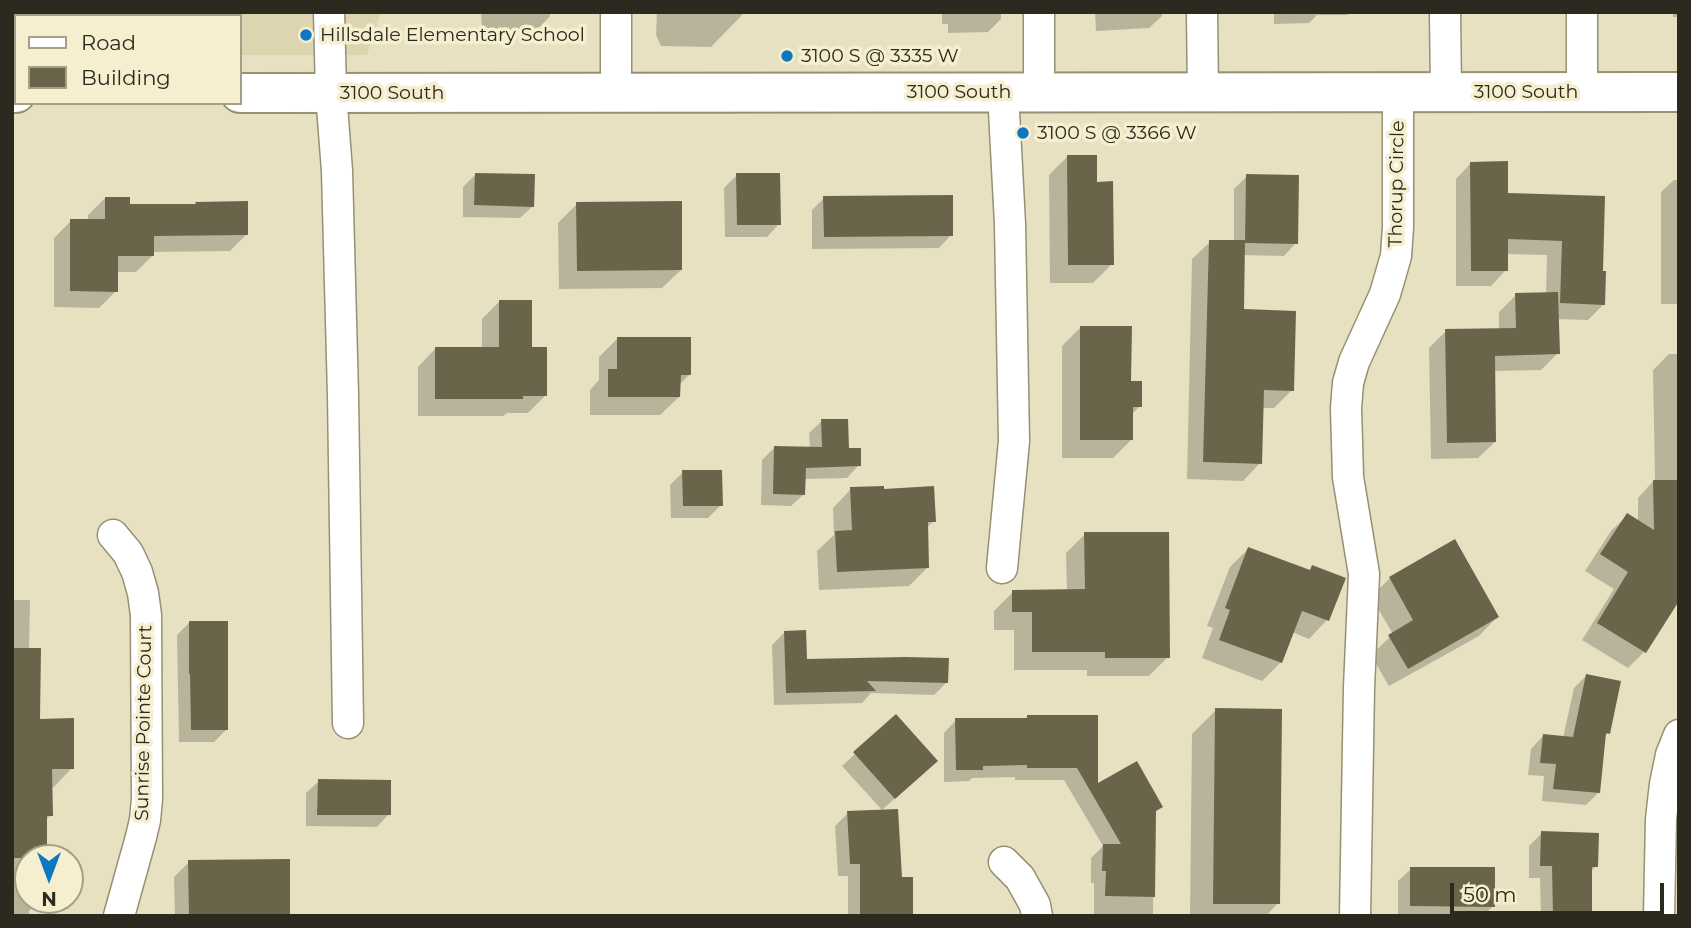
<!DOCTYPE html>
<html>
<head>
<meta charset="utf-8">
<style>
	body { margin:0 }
	#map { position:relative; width:1691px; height:928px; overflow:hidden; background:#e7e1c2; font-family:Montserrat,sans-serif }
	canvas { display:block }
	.frame { position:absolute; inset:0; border:14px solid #2c291e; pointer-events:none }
	.legend { position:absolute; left:14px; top:14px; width:228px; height:91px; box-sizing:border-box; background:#f5eecf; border:2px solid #a59f88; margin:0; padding:9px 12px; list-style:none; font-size:21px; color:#2c291e }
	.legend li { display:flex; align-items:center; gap:14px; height:35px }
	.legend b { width:35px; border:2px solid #a59f88 }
	.north { position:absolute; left:14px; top:844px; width:70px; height:70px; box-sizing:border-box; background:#f5eecf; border:2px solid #a59f88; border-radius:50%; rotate:180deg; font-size:19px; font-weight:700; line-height:28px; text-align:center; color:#2c291e }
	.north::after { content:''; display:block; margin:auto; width:24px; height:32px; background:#0e77c2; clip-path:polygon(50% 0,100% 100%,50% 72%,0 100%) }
	.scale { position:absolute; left:1450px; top:883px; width:214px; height:32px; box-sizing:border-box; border:4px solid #2c291e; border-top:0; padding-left:9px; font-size:21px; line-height:24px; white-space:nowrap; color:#2c291e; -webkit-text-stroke:5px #f5eecf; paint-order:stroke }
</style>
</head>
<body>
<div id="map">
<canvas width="1691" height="928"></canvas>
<div class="frame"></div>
<ul class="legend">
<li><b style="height:9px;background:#fff"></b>Road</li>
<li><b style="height:19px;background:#6a654a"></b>Building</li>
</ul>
<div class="north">N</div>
<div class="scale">50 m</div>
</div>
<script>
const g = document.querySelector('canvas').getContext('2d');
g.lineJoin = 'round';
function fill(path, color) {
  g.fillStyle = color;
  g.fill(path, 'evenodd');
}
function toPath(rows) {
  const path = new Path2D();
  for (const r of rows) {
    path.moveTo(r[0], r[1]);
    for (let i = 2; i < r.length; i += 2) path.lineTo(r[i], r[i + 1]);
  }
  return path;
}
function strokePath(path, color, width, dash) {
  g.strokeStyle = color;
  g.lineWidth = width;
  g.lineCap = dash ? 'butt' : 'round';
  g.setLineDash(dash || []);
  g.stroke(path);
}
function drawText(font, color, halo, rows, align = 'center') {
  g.font = font + ' Montserrat,sans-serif';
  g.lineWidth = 7;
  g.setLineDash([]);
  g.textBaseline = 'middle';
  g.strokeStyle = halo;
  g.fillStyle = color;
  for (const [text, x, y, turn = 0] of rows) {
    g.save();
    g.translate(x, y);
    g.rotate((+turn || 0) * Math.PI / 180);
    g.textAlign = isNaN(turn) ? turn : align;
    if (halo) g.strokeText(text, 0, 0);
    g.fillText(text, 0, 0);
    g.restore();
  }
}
fill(toPath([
	[12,12,381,12,367,55,240,55,240,16,16,16,16,55,12,55]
]), '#ddd5af');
fill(toPath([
	[481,12,550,12,550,16,538,29,482,30],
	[657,12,743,12,743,14,711,47,661,46,656,35],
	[942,12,1001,12,1001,19,988,32,948,33,948,24,942,24],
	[1095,12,1162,12,1162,16,1149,28,1096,31],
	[1274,12,1350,12,1347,15,1317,15,1309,23,1274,24],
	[1673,12,1679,12,1679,17,1673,17],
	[1068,156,1112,264,1093,283,1050,283,1049,175],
	[1471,163,1506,195,1601,273,1604,304,1588,320,1557,319,1558,353,1541,370,1494,371,1495,442,1478,458,1431,459,1429,348,1446,331,1499,330,1499,312,1516,295,1546,295,1547,255,1506,254,1506,270,1491,286,1456,286,1456,179],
	[476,174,533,206,520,218,463,217,463,187],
	[737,175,779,224,767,237,725,237,724,188],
	[1247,176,1296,243,1284,256,1243,255,1242,311,1292,390,1274,408,1262,408,1260,463,1243,481,1187,479,1192,259,1210,242,1234,242,1234,189],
	[1674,180,1679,180,1679,304,1661,304,1661,192],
	[105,198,128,206,194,206,196,204,247,234,230,251,153,252,153,255,136,272,116,272,116,291,99,308,54,307,54,238,71,221,88,221,88,215],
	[824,198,951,235,939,248,812,249,812,210],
	[577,204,681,270,662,288,559,289,558,223],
	[500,301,530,349,546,395,528,413,507,413,503,416,418,416,418,367,435,349,482,349,482,319],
	[1081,327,1129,382,1140,406,1131,415,1131,440,1113,458,1062,458,1062,346],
	[618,338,689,375,679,385,679,397,660,415,590,415,590,390,599,380,599,357],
	[1669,354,1679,354,1679,598,1644,652,1628,668,1582,640,1614,589,1585,571,1611,531,1628,515,1638,521,1638,498,1655,479,1653,370],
	[822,421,859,465,847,478,804,479,804,494,791,506,761,505,762,460,775,447,810,448,809,433],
	[683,472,721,505,708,518,671,518,670,485],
	[851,489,883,491,934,521,926,528,928,567,909,586,819,590,817,551,834,535,833,508],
	[1085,534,1168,657,1149,676,1087,676,1087,670,1014,670,1014,630,994,630,994,611,1013,592,1067,591,1066,553],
	[1248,549,1309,571,1312,567,1327,620,1309,639,1292,632,1281,662,1262,681,1202,658,1213,628,1207,626,1230,567],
	[1390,578,1497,617,1479,636,1389,686,1371,655,1393,634,1371,597],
	[12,600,30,600,29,649,38,720,72,768,54,787,51,787,51,815,45,820,45,858,28,858,28,900,40,900,29,911,29,916,12,916],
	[189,623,227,729,214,742,179,742,177,635],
	[785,632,805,661,947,682,934,695,871,693,862,703,774,705,772,645],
	[1586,676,1608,733,1604,738,1599,792,1586,805,1542,801,1544,776,1528,775,1531,749,1543,736,1563,738,1574,688],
	[1216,710,1278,903,1266,916,1190,916,1192,734],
	[896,716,923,773,882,810,842,766],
	[1028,717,1096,786,1161,806,1154,813,1153,916,1094,916,1094,883,1091,883,1091,858,1103,846,1064,780,1015,780,1015,777,972,778,969,781,944,782,944,733,956,720,1025,719],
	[319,781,389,814,377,827,306,826,306,793],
	[848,813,911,905,913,905,913,916,848,916,848,876,838,876,835,826],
	[1542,833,1596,866,1590,872,1591,916,1541,916,1540,878,1529,878,1529,846],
	[189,862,289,916,175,916,174,877],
	[1411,869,1493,906,1483,916,1398,916,1398,881]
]), '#0003');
fill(toPath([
	[1067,155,1097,155,1097,182,1113,181,1114,265,1068,265],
	[1508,161,1508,193,1605,196,1603,271,1606,271,1605,305,1560,303,1562,241,1508,239,1508,271,1471,271,1470,162],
	[475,173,535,174,534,207,474,205],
	[736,173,780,173,781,225,737,225],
	[1246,174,1299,175,1298,244,1245,243],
	[953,195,953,236,824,237,823,196],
	[105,197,130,197,130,204,196,204,195,202,248,201,248,235,154,236,154,256,118,256,118,292,70,291,70,219,105,219],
	[682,201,682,270,577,271,576,202],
	[1209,240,1245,240,1244,309,1296,311,1294,391,1264,390,1262,464,1203,462],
	[1558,292,1560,354,1495,356,1496,442,1447,443,1445,329,1516,328,1515,293],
	[499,300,532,300,532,347,547,347,547,396,523,396,523,399,435,399,435,347,499,347],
	[1080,326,1132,326,1131,381,1142,381,1142,407,1133,407,1133,440,1080,440],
	[617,337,691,337,691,375,681,375,680,397,608,397,608,369,617,369],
	[821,419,848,419,849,448,861,448,861,466,806,468,805,495,773,494,774,446,822,447],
	[682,470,722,470,723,506,683,506],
	[1653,480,1679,480,1679,601,1646,653,1597,623,1628,572,1600,554,1627,513,1654,530],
	[884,486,884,489,934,486,936,522,928,522,929,568,837,572,835,531,852,530,850,487],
	[1084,532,1169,532,1170,658,1105,658,1105,652,1032,652,1032,612,1012,612,1012,590,1085,589],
	[1455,539,1499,617,1408,669,1388,635,1413,620,1389,577],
	[1248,547,1310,570,1312,565,1346,578,1329,621,1302,611,1282,663,1219,640,1230,610,1225,608],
	[189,621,228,621,228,730,191,730,190,674,189,674],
	[806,630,807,659,905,657,949,658,948,683,867,681,876,691,786,693,784,631],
	[12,648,41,648,40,719,74,718,74,769,52,769,53,816,47,816,47,858,12,858],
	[1586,674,1621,681,1610,734,1606,733,1600,793,1553,789,1556,764,1540,763,1543,734,1573,737],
	[1215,708,1282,709,1280,904,1213,904],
	[896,714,938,761,895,799,853,752],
	[1027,715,1098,715,1098,783,1137,761,1163,807,1156,811,1155,897,1105,896,1106,871,1102,871,1103,844,1121,844,1077,768,1027,768,1027,765,983,766,983,770,956,770,955,718,1027,718],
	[318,779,391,780,391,815,317,815],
	[898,809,902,877,913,877,913,916,860,916,860,864,850,864,847,811],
	[1541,831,1599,833,1598,867,1592,867,1592,916,1553,916,1552,866,1540,866],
	[290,859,290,916,189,916,188,860],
	[1410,867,1495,867,1495,907,1410,906]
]), '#6a654a');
const minor = toPath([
	[329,12,331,93,337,171,343,395,348,723],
	[616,12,616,93],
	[1039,12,1039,92],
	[1202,12,1203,92],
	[1445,12,1446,92],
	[1582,12,1582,92],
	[113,535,128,553,137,572,143,593,146,615,147,799,145,820,141,837,119,916],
	[1002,568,1014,441,1010,224,1003,92],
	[1004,862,1020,878,1035,905,1037,916],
	[1355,916,1359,688,1364,574,1348,477,1346,408,1348,383,1354,362,1385,294,1396,256,1398,227,1398,92],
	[1659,916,1661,819,1665,784,1671,755,1679,735]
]);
const major = toPath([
	[12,93,16,93],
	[240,93,1679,92]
]);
strokePath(minor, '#969074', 33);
strokePath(major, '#969074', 42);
strokePath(minor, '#fff', 30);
strokePath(major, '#fff', 38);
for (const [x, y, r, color] of [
	[306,35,7,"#0e77c2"],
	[787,56,7,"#0e77c2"],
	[1023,133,7,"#0e77c2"]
]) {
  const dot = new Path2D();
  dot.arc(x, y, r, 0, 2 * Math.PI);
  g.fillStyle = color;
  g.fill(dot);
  strokePath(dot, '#f5eecf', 2.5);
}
drawText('19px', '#2c291e', '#f5eecf', [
	["Hillsdale Elementary School",320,35],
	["3100 S @ 3335 W",801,56],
	["3100 S @ 3366 W",1037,133]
], 'left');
drawText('19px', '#2c291e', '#f5eecf', [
	["3100 South",959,92],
	["3100 South",1526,92],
	["3100 South",392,93],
	["Thorup Circle",1397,184,-89],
	["Sunrise Pointe Court",144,723,-89]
]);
</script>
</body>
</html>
